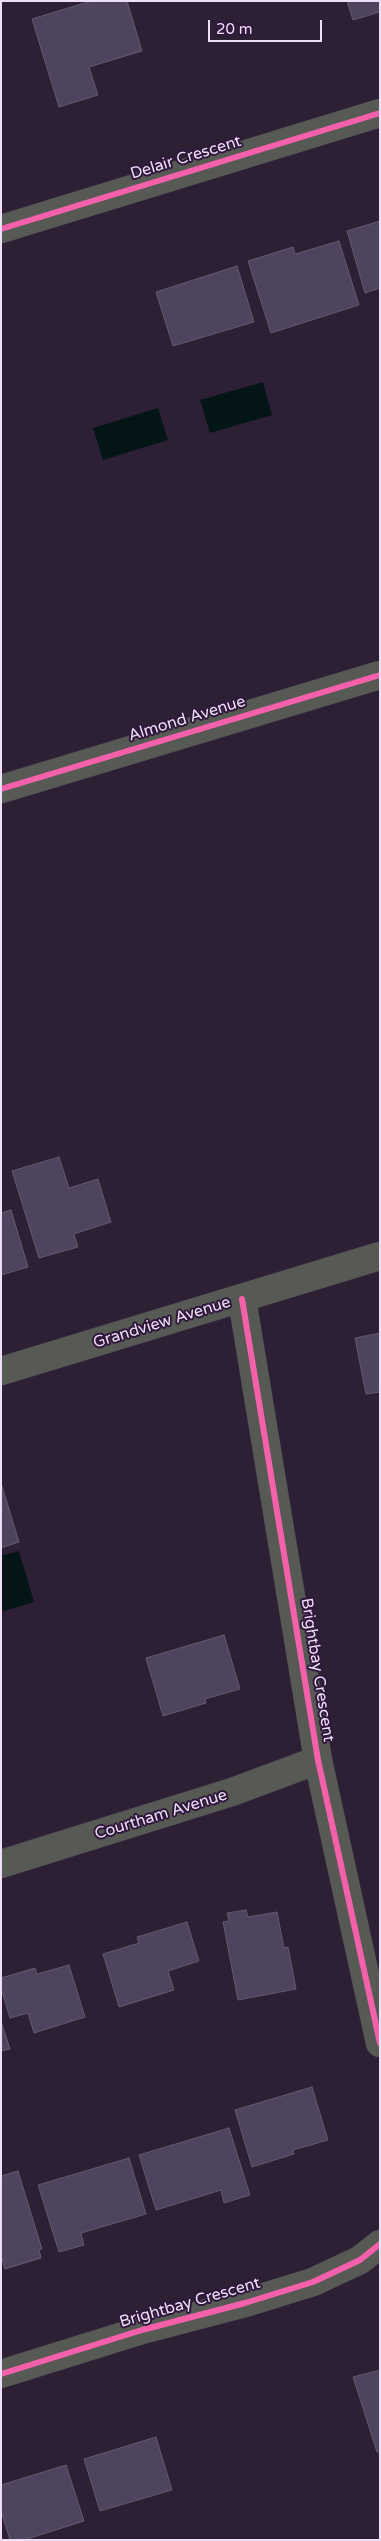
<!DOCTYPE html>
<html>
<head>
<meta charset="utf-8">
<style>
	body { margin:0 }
	#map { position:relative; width:381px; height:2541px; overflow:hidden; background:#2d2034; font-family:"Varela Round",sans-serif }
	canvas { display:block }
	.frame { position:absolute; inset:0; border:2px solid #eedff6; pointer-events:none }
	.scale { position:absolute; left:208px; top:20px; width:114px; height:22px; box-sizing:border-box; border:2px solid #eedff6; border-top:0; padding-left:6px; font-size:15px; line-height:18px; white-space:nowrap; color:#eedff6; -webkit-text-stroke:4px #30183c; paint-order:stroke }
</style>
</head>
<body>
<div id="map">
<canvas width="381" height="2541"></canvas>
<div class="frame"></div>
<div class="scale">20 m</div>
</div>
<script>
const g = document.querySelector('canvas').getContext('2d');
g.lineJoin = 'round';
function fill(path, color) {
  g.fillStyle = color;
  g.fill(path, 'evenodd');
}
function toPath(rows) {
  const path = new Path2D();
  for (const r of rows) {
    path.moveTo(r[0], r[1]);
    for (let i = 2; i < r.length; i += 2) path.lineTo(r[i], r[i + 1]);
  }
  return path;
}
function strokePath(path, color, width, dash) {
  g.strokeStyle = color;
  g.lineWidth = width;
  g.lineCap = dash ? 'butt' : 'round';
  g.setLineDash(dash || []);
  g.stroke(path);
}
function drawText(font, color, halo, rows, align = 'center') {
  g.font = font + ' "Varela Round",sans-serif';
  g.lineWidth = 4;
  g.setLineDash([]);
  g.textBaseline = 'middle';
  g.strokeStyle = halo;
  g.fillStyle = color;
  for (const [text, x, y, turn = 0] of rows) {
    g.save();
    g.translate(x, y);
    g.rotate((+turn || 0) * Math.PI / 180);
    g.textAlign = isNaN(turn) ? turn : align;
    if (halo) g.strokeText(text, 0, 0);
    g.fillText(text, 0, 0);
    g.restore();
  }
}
fill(toPath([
	[263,382,272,415,210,433,200,400],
	[158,408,168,440,103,460,93,428],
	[19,1551,34,1602,1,1612,1,1556]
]), '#041517');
const building = toPath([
	[91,1,127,1,142,51,89,67,98,95,59,107,32,19,91,1],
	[347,1,380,1,380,12,353,20,347,1],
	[380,221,380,288,365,293,347,231,380,221],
	[339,241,359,305,271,333,248,261,293,247,295,254,339,241],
	[237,266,254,322,173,346,156,292,237,266],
	[59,1157,69,1188,98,1179,111,1222,74,1234,78,1247,39,1258,12,1171,59,1157],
	[11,1210,28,1267,1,1275,1,1213,11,1210],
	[380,1333,380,1392,366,1394,355,1338,380,1333],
	[1,1483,19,1542,1,1548,1,1483],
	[224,1635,240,1689,205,1699,206,1703,163,1716,146,1658,224,1635],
	[246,1910,248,1917,277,1912,284,1948,288,1947,296,1989,238,2000,223,1922,229,1921,227,1913,246,1910],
	[187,1922,199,1961,168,1971,174,1990,119,2007,103,1954,139,1943,137,1937,187,1922],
	[69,1965,85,2017,34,2033,28,2013,10,2018,1,1988,1,1978,35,1968,37,1974,69,1965],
	[1,2021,10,2049,1,2051,1,2021],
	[312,2087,328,2140,293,2150,294,2154,252,2167,235,2110,312,2087],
	[229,2128,250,2195,224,2203,221,2190,156,2210,139,2155,229,2128],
	[129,2158,146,2214,81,2233,84,2245,59,2252,38,2185,129,2158],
	[18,2171,42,2249,39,2250,41,2258,5,2269,1,2256,1,2176,18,2171],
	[380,2370,380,2452,377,2452,353,2377,380,2370],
	[156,2437,172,2490,100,2511,84,2459,156,2437],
	[66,2465,84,2521,24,2540,10,2540,1,2511,1,2485,66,2465]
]);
fill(building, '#4f445e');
strokePath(building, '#625a6c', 1);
const street = toPath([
	[1,229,380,113],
	[1,789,380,675],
	[242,1299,318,1760,380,2043],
	[1,1371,380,1256],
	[1,1864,232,1792,318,1760],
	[1,2374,142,2330,245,2303,313,2282,360,2260,380,2244]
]);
strokePath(street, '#473c4d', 29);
strokePath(street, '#575a54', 28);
strokePath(toPath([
	[1,229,380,113],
	[1,789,380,675],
	[242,1299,318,1760,380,2043],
	[1,2374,142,2330,245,2303,313,2282,360,2260,380,2244]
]), '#f560ab', 6);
drawText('16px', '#eedff6', '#30183c', [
	["Delair Crescent",186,158,-17],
	["Almond Avenue",187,719,-17],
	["Grandview Avenue",162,1323,-17],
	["Brightbay Crescent",317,1670,81],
	["Courtham Avenue",161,1815,-17],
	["Brightbay Crescent",190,2303,-16]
]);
</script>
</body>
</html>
